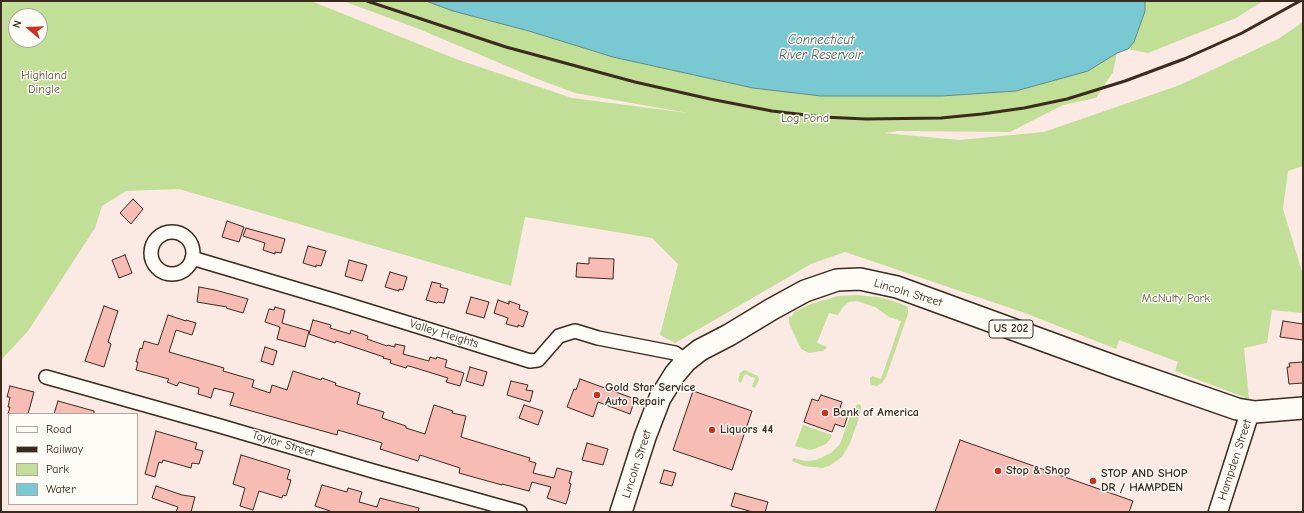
<!DOCTYPE html>
<html>
<head>
<meta charset="utf-8">
<style>
	body { margin:0 }
	#map { position:relative; width:1304px; height:513px; overflow:hidden; background:#fbe9e3; font-family:"Comic Neue",sans-serif }
	canvas { display:block }
	.frame { position:absolute; inset:0; border:2px solid #3b2a1e; pointer-events:none }
	.legend { position:absolute; left:8px; top:413px; width:130px; height:92px; box-sizing:border-box; background:#fdfcf7; border:1px solid #afa8a0; margin:0; padding:5px 7px; list-style:none; font-size:12px; color:#3b2a1e }
	.legend li { display:flex; align-items:center; gap:8px; height:20px }
	.legend b { width:20px; border:1px solid #afa8a0 }
	.north { position:absolute; left:8px; top:8px; width:40px; height:40px; box-sizing:border-box; background:#fdfcf7; border:1px solid #afa8a0; border-radius:50%; rotate:289deg; font-size:11px; font-weight:700; line-height:16px; text-align:center; color:#3b2a1e }
	.north::after { content:''; display:block; margin:auto; width:14px; height:18px; background:#c8321e; clip-path:polygon(50% 0,100% 100%,50% 72%,0 100%) }
</style>
</head>
<body>
<div id="map">
<canvas width="1304" height="513"></canvas>
<div class="frame"></div>
<ul class="legend">
<li><b style="height:5px;background:#fdfcf7"></b>Road</li>
<li><b style="height:5px;background:#3b2a1e"></b>Railway</li>
<li><b style="height:11px;background:#c1df96"></b>Park</li>
<li><b style="height:11px;background:#78c9d1"></b>Water</li>
</ul>
<div class="north">N</div>
</div>
<script>
const g = document.querySelector('canvas').getContext('2d');
g.lineJoin = 'round';
function fill(path, color) {
  g.fillStyle = color;
  g.fill(path, 'evenodd');
}
function toPath(rows) {
  const path = new Path2D();
  for (const r of rows) {
    if (r.length === 3) {
      path.moveTo(r[0] + r[2], r[1]);
      path.arc(r[0], r[1], r[2], 0, 2 * Math.PI);
      continue;
    }
    path.moveTo(r[0], r[1]);
    for (let i = 2; i < r.length; i += 2) path.lineTo(r[i], r[i + 1]);
  }
  return path;
}
function strokePath(path, color, width, dash) {
  g.strokeStyle = color;
  g.lineWidth = width;
  g.lineCap = dash ? 'butt' : 'round';
  g.setLineDash(dash || []);
  g.stroke(path);
}
function drawText(font, color, halo, rows, align = 'center') {
  g.font = font + ' "Comic Neue",sans-serif';
  g.lineWidth = 3;
  g.setLineDash([]);
  g.textBaseline = 'middle';
  g.strokeStyle = halo;
  g.fillStyle = color;
  for (const [text, x, y, turn = 0] of rows) {
    g.save();
    g.translate(x, y);
    g.rotate((+turn || 0) * Math.PI / 180);
    g.textAlign = isNaN(turn) ? turn : align;
    if (halo) g.strokeText(text, 0, 0);
    g.fillText(text, 0, 0);
    g.restore();
  }
}
fill(toPath([
	[1,1,311,1,456,59,572,98,688,113,575,93,535,78,419,29,343,1,426,1,453,11,529,31,613,57,753,88,821,96,942,96,1016,91,1088,71,1117,53,1113,72,1096,98,1063,105,1010,132,898,131,884,133,959,140,1044,132,1180,85,1278,39,1303,22,1303,166,1288,171,1283,209,1303,275,1303,313,1272,310,1267,343,1244,348,1249,399,1175,371,1178,362,1119,340,1116,349,1025,313,845,252,811,264,675,343,660,335,678,264,652,238,525,217,511,286,179,189,126,191,102,206,95,228,28,331,1,360],
	[16,16,40,16,40,40,16,40],
	[1145,1,1263,1,1236,18,1148,53,1128,49,1134,42,1145,11],
	[856,295,877,297,890,300,907,306,908,309,908,314,886,377,882,383,877,386,872,385,870,383,870,378,872,376,881,379,901,321,889,317,875,307,857,301,849,302,843,307,838,315,829,313,817,343,827,347,826,349,822,351,809,353,801,349,789,323,789,316,792,317,794,312,811,304,838,296],
	[744,370,758,376,759,380,755,388,752,387,755,378,745,374,741,383,738,381,740,373],
	[858,404,861,405,861,412,850,443,842,457,829,466,822,468,804,466,792,461,793,458,805,461,816,460,831,453,840,444,853,408],
	[803,425,832,435,831,438,826,444,814,449,809,450,795,446]
]), '#c1df96');
const water = toPath([
	[426,1,1145,1,1145,11,1134,42,1128,49,1117,53,1088,71,1016,91,942,96,821,96,753,88,613,57,529,31,453,11,426,1]
]);
fill(water, '#78c9d1');
strokePath(water, '#608989', 1);
const building = toPath([
	[133,199,143,209,131,224,120,213,133,199],
	[227,221,244,227,239,242,222,237,227,221],
	[246,228,285,239,281,253,275,252,275,254,263,250,265,243,243,236,246,228],
	[308,246,326,251,321,266,316,265,316,267,303,263,308,246],
	[125,255,132,273,119,278,112,260,125,255],
	[589,258,614,259,613,279,576,277,577,263,589,264,589,258],
	[349,260,367,265,362,281,345,276,349,260],
	[390,272,407,277,403,290,399,289,399,291,385,287,390,272],
	[432,282,441,284,440,287,448,289,444,303,438,302,437,303,426,300,432,282],
	[199,287,215,290,248,299,243,313,226,308,227,307,197,302,199,287],
	[471,297,489,302,484,318,466,313,471,297],
	[498,300,509,304,509,301,520,305,519,309,528,312,523,327,518,325,518,327,506,324,508,318,494,313,498,300],
	[104,306,118,311,108,342,111,344,104,367,85,361,104,306],
	[275,307,285,310,282,323,309,331,305,347,277,339,280,327,265,322,269,309,274,310,275,307],
	[168,315,186,321,186,320,196,323,192,335,176,330,169,352,224,368,223,371,254,380,252,387,270,393,272,385,287,390,293,371,321,380,322,378,336,383,335,385,360,393,357,404,384,412,382,418,406,426,406,428,425,434,434,405,453,411,452,413,466,416,461,437,530,458,529,461,536,463,533,473,554,478,557,468,572,472,569,483,571,484,569,491,570,491,566,504,547,498,551,487,532,482,529,491,502,484,502,485,459,473,460,468,420,455,418,461,380,449,382,443,338,430,337,435,230,405,234,393,214,388,211,398,198,394,199,388,179,382,177,386,167,382,169,379,136,370,138,362,136,362,140,348,142,349,144,341,158,345,168,315],
	[313,320,331,325,330,328,350,334,351,330,368,336,367,339,387,346,388,345,395,347,395,344,405,346,403,354,429,361,430,357,436,359,437,357,447,360,445,367,464,373,460,386,446,382,448,378,409,366,407,366,406,368,390,363,391,360,383,358,384,357,336,341,335,343,309,334,313,320],
	[1283,321,1303,324,1303,340,1280,337,1283,321],
	[265,347,277,351,273,365,261,361,265,347],
	[1302,362,1303,366,1303,383,1289,384,1287,367,1290,367,1289,363,1302,362],
	[470,367,487,372,483,386,466,381,470,367],
	[580,379,635,399,630,414,598,402,593,417,567,407,574,389,576,390,580,379],
	[511,381,528,385,526,390,533,391,530,402,507,395,511,381],
	[10,386,34,392,28,414,8,414,10,407,8,407,10,397,7,397,10,386],
	[693,391,752,411,732,470,673,450,693,391],
	[821,395,842,402,839,411,848,415,844,427,835,424,832,432,804,422,812,399,818,401,821,395],
	[58,401,94,411,94,414,54,414,58,401],
	[524,405,543,411,538,425,519,418,524,405],
	[156,431,197,443,195,449,203,451,199,464,192,463,191,468,163,460,162,463,159,462,155,477,145,474,156,431],
	[960,440,1133,501,1129,512,935,512,960,440],
	[587,443,608,449,603,465,582,460,587,443],
	[241,455,290,470,287,479,291,480,286,496,283,495,282,498,259,491,253,510,240,506,245,488,233,484,241,455],
	[664,470,676,473,672,486,660,483,664,470],
	[322,485,347,492,348,488,362,492,359,502,377,507,380,498,419,508,418,512,333,512,315,506,322,485],
	[156,486,182,495,195,497,191,512,176,512,178,507,152,498,156,486],
	[735,493,768,502,765,512,753,512,731,506,735,493]
]);
fill(building, '#f7bcb3');
strokePath(building, '#3b2a1e', 1);
const minor = toPath([
	[172,253,21],
	[192,258,333,300,530,361,538,360,559,336,575,331,598,338,675,353,686,361],
	[46,377,220,426,373,471,520,512]
]);
const secondary = toPath([
	[1218,512,1250,412]
]);
const primary = toPath([
	[621,512,645,437,660,398,675,374,686,361,700,350,729,335,772,309,805,291,837,280,860,279,897,287,1119,368,1237,409,1255,412,1303,408]
]);
strokePath(minor, '#3b2a1e', 16);
strokePath(secondary, '#3b2a1e', 21);
strokePath(primary, '#3b2a1e', 24);
strokePath(minor, '#fdfcf7', 13);
strokePath(secondary, '#fdfcf7', 18);
strokePath(primary, '#fdfcf7', 21);
strokePath(toPath([
	[367,1,506,47,635,82,710,99,772,111,823,117,866,119,941,118,982,114,1024,108,1067,99,1125,81,1184,59,1242,33,1300,1]
]), '#3b2a1e', 3);
for (const [x, y, r, color] of [
	[597,395,4,"#c8321e"],
	[825,413,4,"#c8321e"],
	[712,430,4,"#c8321e"],
	[998,471,4,"#c8321e"],
	[1093,481,4,"#c8321e"]
]) {
  const dot = new Path2D();
  dot.arc(x, y, r, 0, 2 * Math.PI);
  g.fillStyle = color;
  g.fill(dot);
  strokePath(dot, '#fdfcf7', 1.5);
}
for (const [x, y, w] of [
	[1011,329,44]
]) {
  const box = new Path2D();
  box.roundRect(x - w / 2, y - 9, w, 18, 3);
  g.fillStyle = '#fdfcf7';
  g.fill(box);
  strokePath(box, '#3b2a1e', 1);
}
drawText('bold 11px', '#3b2a1e', null, [
	["US 202",1011,329]
]);
drawText('12px', '#5c573c', '#fdfcf7', [
	["Highland",44,76],
	["Dingle",44,90],
	["Log Pond",805,119],
	["McNulty Park",1176,299]
]);
drawText('12px', '#3b2a1e', '#fdfcf7', [
	["Lincoln Street",908,293,17],
	["Valley Heights",444,334,17],
	["Taylor Street",283,444,17],
	["Hampden Street",1235,460,-72],
	["Lincoln Street",637,464,-72]
]);
drawText('bold 12px', '#3b2a1e', '#fdfcf7', [
	["Gold Star Service",605,388],
	["Auto Repair",605,402],
	["Bank of America",833,413],
	["Liquors 44",720,430],
	["Stop & Shop",1006,471],
	["STOP AND SHOP",1101,474],
	["DR / HAMPDEN",1101,488]
], 'left');
drawText('italic 13px', '#4d5a54', '#fdfcf7', [
	["Connecticut",821,40],
	["River Reservoir",821,55]
]);
</script>
</body>
</html>
